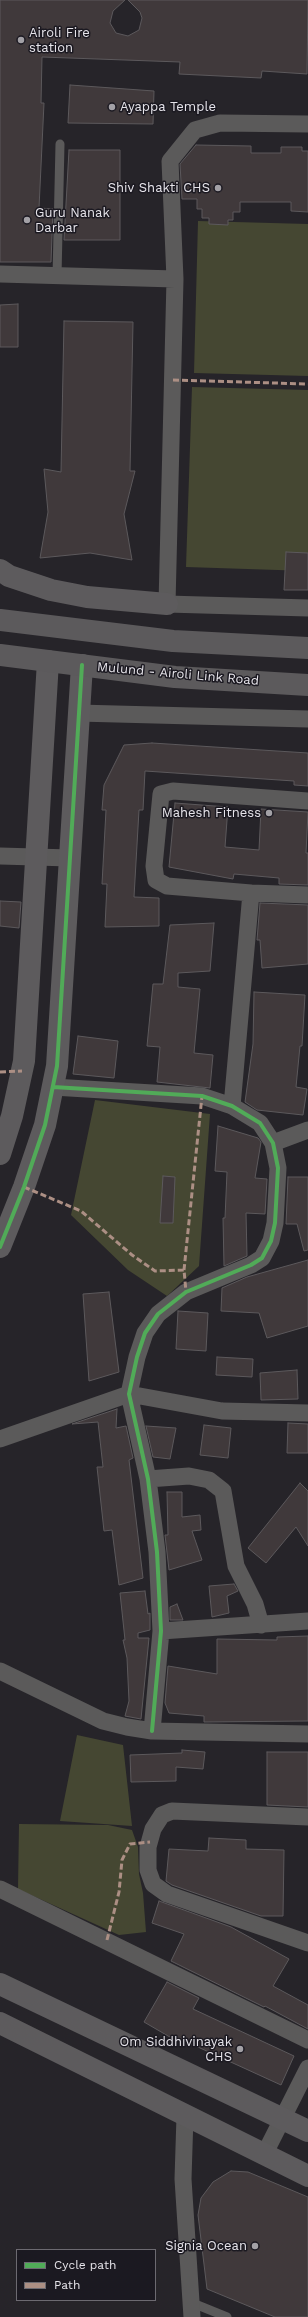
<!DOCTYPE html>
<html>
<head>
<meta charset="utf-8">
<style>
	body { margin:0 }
	#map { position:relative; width:308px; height:2317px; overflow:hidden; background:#262429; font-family:"Work Sans",sans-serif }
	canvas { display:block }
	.legend { position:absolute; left:16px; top:2249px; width:140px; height:52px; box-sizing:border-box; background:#1b1921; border:1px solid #6c6a71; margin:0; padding:5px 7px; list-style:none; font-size:12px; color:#e6e4ea }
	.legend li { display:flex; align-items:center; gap:8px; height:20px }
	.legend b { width:20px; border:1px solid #6c6a71 }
</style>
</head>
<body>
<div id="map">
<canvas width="308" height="2317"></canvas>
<ul class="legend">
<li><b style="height:5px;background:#51ab58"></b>Cycle path</li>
<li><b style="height:5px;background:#ac8f84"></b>Path</li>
</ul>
</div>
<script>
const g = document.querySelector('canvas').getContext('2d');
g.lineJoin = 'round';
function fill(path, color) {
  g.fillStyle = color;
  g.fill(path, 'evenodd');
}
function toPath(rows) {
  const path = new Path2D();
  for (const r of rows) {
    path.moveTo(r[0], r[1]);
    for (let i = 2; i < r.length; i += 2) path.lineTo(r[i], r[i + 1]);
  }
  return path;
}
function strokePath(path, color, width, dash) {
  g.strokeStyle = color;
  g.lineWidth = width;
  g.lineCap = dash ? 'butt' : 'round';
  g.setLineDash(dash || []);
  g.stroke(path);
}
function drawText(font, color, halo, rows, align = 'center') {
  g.font = font + ' "Work Sans",sans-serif';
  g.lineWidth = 3;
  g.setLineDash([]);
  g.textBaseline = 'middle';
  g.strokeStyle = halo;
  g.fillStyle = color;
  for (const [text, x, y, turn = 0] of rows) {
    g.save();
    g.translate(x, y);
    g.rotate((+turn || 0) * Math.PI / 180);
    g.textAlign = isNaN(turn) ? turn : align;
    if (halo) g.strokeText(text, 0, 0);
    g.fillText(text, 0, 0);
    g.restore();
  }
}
fill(toPath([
	[198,221,308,224,308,376,194,373],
	[192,387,308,390,308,571,186,567],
	[95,1100,210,1114,199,1266,167,1296,128,1270,71,1215],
	[77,1735,123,1745,132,1826,60,1821],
	[19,1824,108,1825,132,1830,138,1847,139,1874,143,1893,146,1932,119,1935,18,1889]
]), '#454732');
const building = toPath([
	[0,0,125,0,113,11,110,23,116,33,128,36,139,30,142,18,140,12,128,0,308,0,307,74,262,71,261,78,179,74,180,62,42,57,41,103,44,103,39,208,53,209,51,262,0,262,0,0],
	[70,85,154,91,153,124,68,123,70,85],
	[196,145,251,146,251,153,281,153,281,147,302,147,302,151,308,151,308,212,291,211,291,202,240,202,240,212,233,212,233,220,228,220,228,225,209,224,209,218,202,218,202,209,197,209,197,199,182,199,180,164,196,145],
	[69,150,120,150,120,240,64,240,69,150],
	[18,304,18,347,0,347,0,305,18,304],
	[64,321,133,322,130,471,135,471,124,514,132,560,90,553,40,558,48,512,44,469,61,472,64,321],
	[286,552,308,553,308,590,284,590,286,552],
	[152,743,308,753,308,786,294,785,294,781,145,771,143,810,139,810,134,897,159,898,159,926,105,927,107,884,102,884,106,810,102,810,104,785,124,745,152,743],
	[175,803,228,807,225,847,259,850,261,809,308,812,306,853,308,853,308,885,279,884,279,878,234,874,233,879,169,867,175,803],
	[0,901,21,902,19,928,0,926,0,901],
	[260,903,308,905,308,964,262,968,260,940,257,940,260,903],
	[214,923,210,971,178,973,178,987,200,989,194,1053,213,1055,210,1088,157,1082,160,1047,147,1046,153,984,163,984,170,925,214,923],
	[254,992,305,995,302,1046,300,1046,296,1087,307,1089,303,1115,257,1110,245,1102,253,1044,254,992],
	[78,1036,118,1041,114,1078,73,1074,78,1036],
	[218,1126,258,1138,261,1142,255,1178,267,1179,265,1214,246,1213,247,1256,224,1266,223,1218,225,1218,227,1172,215,1171,218,1126],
	[163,1176,175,1177,173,1223,160,1223,163,1176],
	[288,1177,308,1177,308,1250,304,1251,297,1224,286,1224,288,1177],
	[308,1260,308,1326,267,1338,259,1313,221,1311,222,1288,247,1277,308,1260],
	[109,1292,119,1372,89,1381,83,1294,109,1292],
	[178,1311,208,1313,206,1351,176,1349,178,1311],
	[217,1357,253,1359,252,1377,216,1375,217,1357],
	[297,1370,298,1399,261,1400,260,1373,297,1370],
	[117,1409,116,1428,126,1426,133,1458,129,1460,143,1578,119,1585,112,1530,104,1531,97,1467,103,1467,98,1422,72,1424,117,1409],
	[288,1423,308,1424,308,1453,287,1453,288,1423],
	[204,1425,231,1428,228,1458,200,1455,204,1425],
	[146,1426,176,1428,170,1459,153,1457,146,1426],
	[300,1483,308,1491,308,1546,296,1527,266,1563,248,1548,300,1483],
	[167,1492,182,1492,182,1517,200,1515,201,1530,192,1531,202,1560,169,1570,165,1535,168,1535,167,1492],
	[234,1584,238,1591,227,1596,229,1613,212,1617,209,1586,234,1584],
	[145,1591,148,1614,150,1613,150,1630,138,1633,138,1638,149,1638,141,1719,125,1716,129,1701,127,1658,123,1640,125,1640,120,1593,145,1591],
	[177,1604,183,1620,170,1620,170,1607,177,1604],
	[308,1636,308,1721,204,1722,204,1716,169,1713,165,1703,168,1666,217,1674,217,1639,277,1640,277,1637,308,1636],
	[182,1750,205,1752,203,1769,176,1767,176,1781,131,1782,130,1755,182,1753,182,1750],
	[267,1752,308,1752,308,1807,267,1805,267,1752],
	[209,1838,246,1840,246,1849,284,1850,283,1916,261,1916,172,1885,166,1881,169,1849,208,1851,209,1838],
	[159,1901,231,1927,289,1959,273,1986,308,2005,308,2029,265,2006,264,2007,171,1961,184,1934,152,1923,159,1901],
	[167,1982,199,1998,193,2009,294,2056,281,2085,176,2037,175,2040,144,2022,167,1982],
	[231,2171,248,2172,308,2197,308,2317,275,2317,207,2289,198,2215,201,2198,213,2182,231,2171]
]);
fill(building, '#40393b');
strokePath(building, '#5c595c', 1);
strokePath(toPath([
	[57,276,60,144],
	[190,2302,227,2317]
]), '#5b5a5a', 9);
strokePath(toPath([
	[0,274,175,279,170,161,195,130,220,123,308,124],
	[175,279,167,604,308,608],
	[78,713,308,719],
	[308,801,173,791,161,794,154,866,156,880,167,886,251,893,308,895],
	[0,856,70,858],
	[53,1087,202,1096,232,1106,260,1123,273,1143,278,1168,275,1223,271,1241,262,1258,251,1265,186,1292,158,1314,145,1333,137,1357,129,1394,148,1479,157,1552,161,1631,152,1731],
	[232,1106,251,893],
	[273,1143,308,1130],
	[0,1439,129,1394,222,1411,308,1413],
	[148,1479,189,1476,209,1480,223,1491,236,1566,255,1604,261,1625],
	[161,1631,308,1621],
	[0,1671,103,1721,127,1727,152,1731,308,1734],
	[308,1817,172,1811,162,1815,153,1829,148,1847,148,1870,153,1884,167,1894,308,1943],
	[0,1889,308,2040],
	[185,2116,183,2179,192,2317],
	[264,2155,308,2068]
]), '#5b5a5a', 17);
strokePath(toPath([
	[0,570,9,576,51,590,87,597,167,604],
	[0,1154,12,1116,24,1061,48,661],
	[0,1247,24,1187,45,1125,57,1066,82,665],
	[0,1984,308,2131],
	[0,2023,308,2176]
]), '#5d5b5d', 22);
strokePath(toPath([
	[0,620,173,641,308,648],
	[0,655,175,677,308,685]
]), '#5c5a5c', 22);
strokePath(toPath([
	[173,380,308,384],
	[0,1072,22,1071],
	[24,1187,81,1211,132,1255,155,1271,184,1270,186,1292],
	[184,1270,202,1096],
	[107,1940,119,1892,122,1860,130,1844,150,1842]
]), '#ac8f84', 3, [6, 3]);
strokePath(toPath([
	[53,1087,202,1096,232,1106,260,1123,273,1143,278,1168,275,1223,271,1241,262,1258,251,1265,186,1292,158,1314,145,1333,137,1357,129,1394,148,1479,157,1552,161,1631,152,1731],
	[0,1247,24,1187,45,1125,57,1066,82,665]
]), '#51ab58', 4);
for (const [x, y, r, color] of [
	[21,40,4,"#a3a1a6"],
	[112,107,4,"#a3a1a6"],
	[218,188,4,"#a3a1a6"],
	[27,220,4,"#a3a1a6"],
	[269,813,4,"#a3a1a6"],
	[240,2049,4,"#a3a1a6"],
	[255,2246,4,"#a3a1a6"]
]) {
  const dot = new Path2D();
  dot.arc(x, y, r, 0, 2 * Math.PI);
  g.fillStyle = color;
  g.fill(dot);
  strokePath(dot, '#1b1921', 1.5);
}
drawText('13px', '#e6e4ea', '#1b1921', [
	["Airoli Fire",29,33,"left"],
	["station",29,48,"left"],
	["Ayappa Temple",120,107,"left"],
	["Shiv Shakti CHS",210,188],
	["Guru Nanak",35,213,"left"],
	["Darbar",35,228,"left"],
	["Mahesh Fitness",261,813],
	["Om Siddhivinayak",232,2042],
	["CHS",232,2057],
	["Signia Ocean",247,2246]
], 'right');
drawText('13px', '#e6e4ea', '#1b1921', [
	["Mulund - Airoli Link Road",178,674,5]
]);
</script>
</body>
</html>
